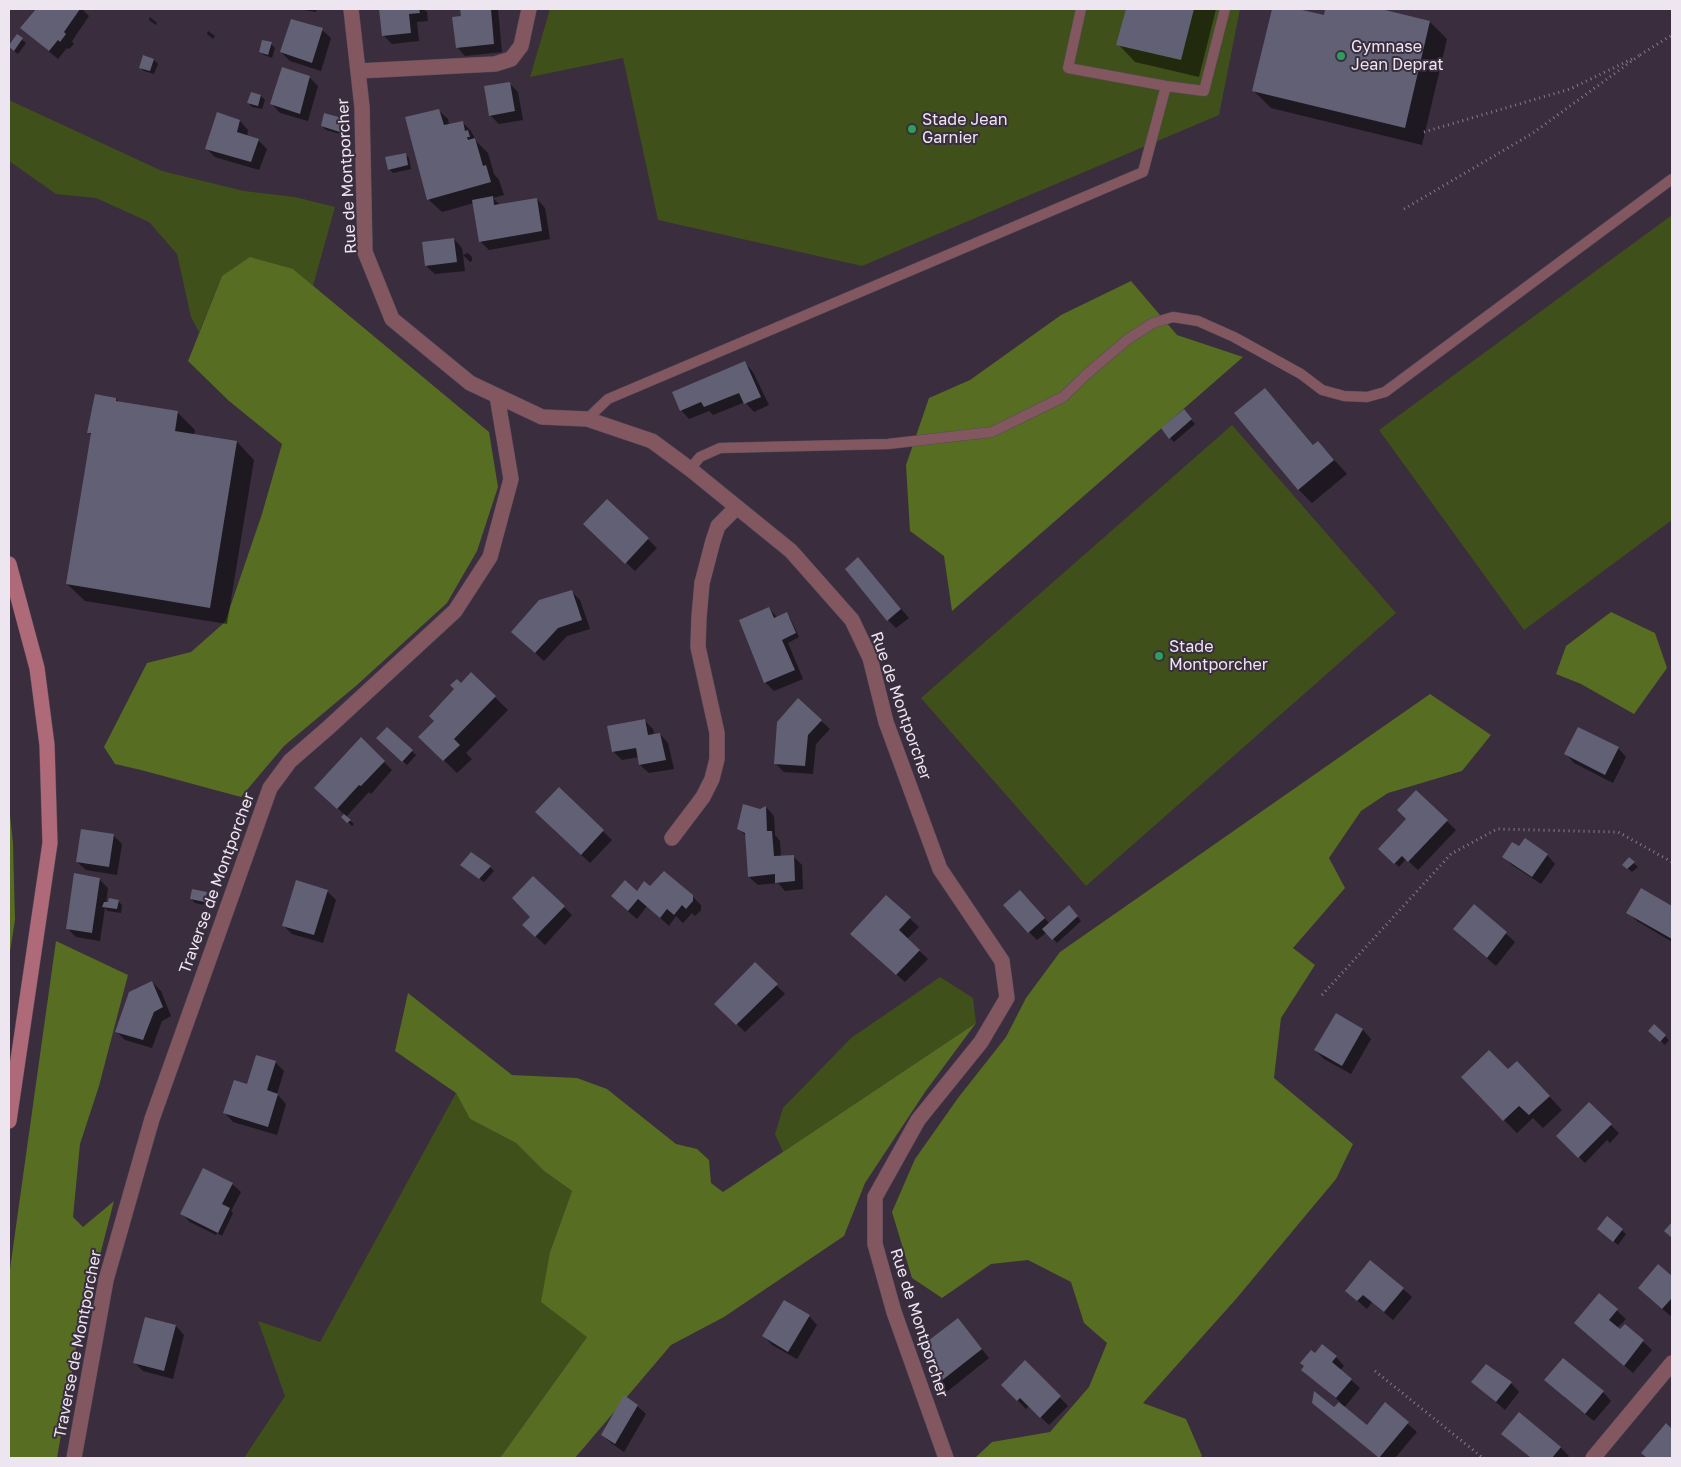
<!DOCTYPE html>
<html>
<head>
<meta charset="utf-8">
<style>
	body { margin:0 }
	#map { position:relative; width:1681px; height:1467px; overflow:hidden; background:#392d3e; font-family:"Golos Text",sans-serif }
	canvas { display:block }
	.frame { position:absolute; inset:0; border:10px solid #ede6f0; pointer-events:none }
</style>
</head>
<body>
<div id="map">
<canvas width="1681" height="1467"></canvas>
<div class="frame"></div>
</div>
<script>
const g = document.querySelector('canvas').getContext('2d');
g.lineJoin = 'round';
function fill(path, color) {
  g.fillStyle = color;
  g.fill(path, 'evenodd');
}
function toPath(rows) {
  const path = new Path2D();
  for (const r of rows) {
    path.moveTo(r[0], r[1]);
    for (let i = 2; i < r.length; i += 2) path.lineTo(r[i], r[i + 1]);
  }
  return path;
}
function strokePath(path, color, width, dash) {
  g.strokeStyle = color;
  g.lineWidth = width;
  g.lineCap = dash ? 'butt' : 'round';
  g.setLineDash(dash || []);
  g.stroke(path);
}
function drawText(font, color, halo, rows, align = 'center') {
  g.font = font + ' "Golos Text",sans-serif';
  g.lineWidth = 4;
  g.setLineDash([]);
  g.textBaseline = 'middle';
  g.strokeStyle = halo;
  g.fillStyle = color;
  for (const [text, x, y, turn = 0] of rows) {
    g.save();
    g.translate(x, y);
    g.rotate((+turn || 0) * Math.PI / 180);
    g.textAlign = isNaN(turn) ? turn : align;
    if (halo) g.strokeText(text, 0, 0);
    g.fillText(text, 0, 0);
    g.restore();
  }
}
fill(toPath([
	[550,9,1240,9,1219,115,862,266,658,220,623,58,530,77],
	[9,100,162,171,244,191,295,197,335,207,313,286,293,269,222,276,199,332,191,317,177,254,149,222,96,198,56,194,9,161],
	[1672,215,1672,520,1524,630,1379,430],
	[1232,425,1396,613,1086,886,921,698],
	[940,977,973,998,976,1023,783,1152,775,1134,783,1108,851,1038],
	[456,1093,470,1119,516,1143,544,1171,572,1191,550,1252,587,1337,500,1458,244,1458,285,1396,258,1321,320,1342]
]), '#40501a');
fill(toPath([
	[250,257,293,269,489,432,498,487,477,551,447,603,357,685,284,746,241,797,141,770,115,764,104,747,147,663,191,652,225,622,262,514,282,444,229,401,188,361,222,276],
	[1131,281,1177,335,1243,357,952,611,944,556,910,531,906,465,929,398,970,380,1061,315],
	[1611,612,1655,633,1667,668,1634,714,1581,684,1556,674,1566,646],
	[1430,694,1491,735,1462,771,1388,793,1361,811,1329,858,1345,888,1293,948,1315,965,1281,1018,1274,1078,1353,1144,1336,1179,1236,1299,1143,1403,1186,1419,1202,1456,1199,1458,975,1458,992,1442,1050,1432,1089,1387,1107,1343,1084,1323,1071,1282,1028,1260,991,1264,942,1298,912,1278,892,1212,915,1159,958,1098,1006,1037,1026,998,1060,952],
	[9,805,13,843,15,920,9,958],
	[56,941,128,975,99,1086,80,1144,73,1217,83,1227,114,1201,76,1348,57,1458,9,1458,9,1276],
	[408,993,512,1075,577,1078,607,1089,676,1144,697,1149,709,1160,711,1183,723,1192,976,1023,925,1092,865,1183,844,1236,724,1317,671,1345,575,1458,500,1458,587,1337,541,1302,550,1252,572,1191,544,1171,516,1143,470,1119,456,1093,395,1051]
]), '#576d22');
fill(toPath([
	[37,9,82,9,89,16,72,41,74,44,69,49,67,48,58,59,22,28],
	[298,9,317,9,316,12],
	[381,9,423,9,427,12,428,21,417,22,419,41,392,44,384,36],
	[462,9,498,9,502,52,465,56,457,47,463,17],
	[1127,9,1216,9,1199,77,1135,62,1118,44],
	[1273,9,1292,9,1325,16,1326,9,1384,9,1384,11,1430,22,1447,39,1422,145,1271,108,1253,90],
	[150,17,157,23,156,25,149,20],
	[322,30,331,38,321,71,290,61,281,52],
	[208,31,215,36,213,39,207,34],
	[17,36,26,43,18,54,13,50],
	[271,44,275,48,272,58,264,55,260,51],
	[154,60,158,64,154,74,144,71,140,67],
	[309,77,318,86,308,121,280,113,272,104],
	[509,83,518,92,523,120,499,124,490,115],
	[261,96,265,100,262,109,252,107,248,103],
	[439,111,448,119,449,125,463,123,471,131,477,142,488,153,494,174,499,180,504,195,493,198,500,205,537,199,545,208,550,239,489,250,480,241,474,203,442,212,428,199],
	[341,119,345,123,347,136,326,130,322,126],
	[240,121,248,130,247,137,258,140,267,149,259,170,215,157,206,148],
	[405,154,409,158,411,169,393,173,389,169],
	[454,239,462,248,463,255,468,253,472,257,472,261,470,262,463,255,465,271,435,274,426,266],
	[745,363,753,372,769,405,754,412,745,402,713,415,709,411,689,419,681,410],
	[1265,390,1278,403,1314,446,1318,442,1347,474,1312,503,1299,490,1236,413],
	[116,399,120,403,177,412,195,430,194,435,237,442,254,460,227,624,85,601,67,584,92,436,89,433],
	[1185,413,1195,424,1174,442,1170,438],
	[607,500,657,548,635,571,594,532],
	[858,559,909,618,896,628,888,620],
	[571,591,580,600,590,629,567,636,544,661,521,640],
	[769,609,778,618,787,614,790,618,799,637,788,643,803,679,774,691,765,682],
	[471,674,508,710,466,753,472,759,457,773,420,737,436,721,456,689],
	[644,720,653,729,654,735,660,734,668,743,674,769,649,773,640,765,639,757,622,760,613,751],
	[821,721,830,729,816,744,813,774,784,772,775,763],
	[387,728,416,755,407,765,378,738],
	[361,739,392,770,371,794,369,792,346,817,354,824,352,826,343,817,345,815,324,796],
	[1618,748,1626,757,1613,783,1574,763,1566,754],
	[559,789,612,840,590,863,545,821],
	[1416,792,1456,830,1418,870,1406,859,1399,867,1380,849,1408,819],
	[766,807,774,816,775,835,780,841,781,857,793,856,802,865,803,889,785,891,778,883,758,885,749,877,747,837,739,829],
	[113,835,122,844,117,875,86,870,77,862],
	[1520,848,1547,855,1555,864,1541,884,1512,865,1503,856],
	[1629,859,1638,867,1632,872,1624,865],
	[490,867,494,871,484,882,465,868],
	[99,879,108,888,106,903,118,901,122,905,121,913,108,911,105,908,100,941,76,937,67,928],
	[650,888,692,896,701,905,701,910,695,916,692,913,683,923,676,916,669,926,647,906,637,919,621,905,637,892],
	[1641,890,1672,908,1672,942,1637,921,1628,913],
	[327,891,336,900,323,943,292,934,283,925],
	[206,893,210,897,209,906,195,903,191,899],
	[886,897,919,927,907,939,928,959,905,982,861,943],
	[1029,901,1050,924,1072,910,1081,921,1057,943,1047,932,1037,940,1029,932],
	[1474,905,1515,942,1496,966,1463,938],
	[564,907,572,915,545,945,533,934],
	[755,964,785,994,745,1032,716,1004],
	[152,982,161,991,171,1016,162,1021,152,1048,125,1040,116,1031],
	[1336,1014,1363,1030,1371,1039,1351,1074,1324,1059,1315,1050],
	[1654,1026,1669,1040,1665,1045,1650,1031],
	[275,1062,284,1071,277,1094,286,1104,277,1135,233,1122,225,1113,248,1085],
	[1508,1071,1530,1076,1562,1110,1543,1128,1533,1118,1517,1133,1504,1120],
	[1589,1104,1619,1133,1610,1143,1607,1140,1585,1163,1558,1136],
	[232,1184,241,1192,231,1211,233,1213,222,1236,217,1233,216,1235,190,1222,182,1214],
	[1608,1218,1626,1234,1618,1245,1603,1232],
	[1658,1266,1672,1277,1672,1317,1648,1297],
	[1403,1289,1412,1297,1393,1320,1372,1302,1367,1309,1346,1291],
	[1599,1295,1626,1319,1617,1328,1620,1331,1625,1325,1652,1350,1633,1373,1585,1332],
	[809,1316,817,1325,797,1359,772,1345,764,1336],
	[146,1319,176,1326,184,1335,173,1379,143,1371,135,1363],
	[958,1320,989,1358,943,1395,935,1387,940,1379],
	[1315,1355,1336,1357,1344,1366,1340,1370,1360,1388,1344,1408,1367,1426,1385,1404,1417,1432,1395,1458,1379,1458,1333,1420,1335,1409,1340,1402,1303,1370],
	[1025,1362,1068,1406,1049,1425,1029,1406,1026,1409,1003,1385],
	[1511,1383,1519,1392,1505,1410,1482,1390],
	[1603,1392,1611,1401,1594,1421,1564,1397],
	[637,1406,646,1414,624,1452,611,1443,602,1435],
	[1519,1414,1561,1448,1569,1456,1567,1458,1531,1458,1511,1442,1503,1434],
	[1666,1425,1672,1430,1672,1458,1648,1458,1643,1453]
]), '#0007');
fill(toPath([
	[36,9,80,9,64,32,66,34,60,42,58,40,49,51,20,28],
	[379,9,419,9,420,13,409,14,411,33,382,36],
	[460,9,491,9,494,44,456,48,452,17,461,16],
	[1126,9,1194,9,1181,60,1116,45],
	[1272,9,1298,9,1324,15,1325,9,1381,9,1430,21,1405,128,1252,91],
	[291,19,323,28,312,63,280,52],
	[17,34,23,38,14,51,9,47,9,45],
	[262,40,272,42,268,55,259,52],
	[143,55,154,59,150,71,139,68],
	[282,67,310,76,300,114,270,104],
	[510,82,515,111,489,116,484,86],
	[251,92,261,95,258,106,247,103],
	[439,109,444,125,463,121,465,131,468,130,470,137,467,137,468,140,475,138,483,166,486,165,491,182,427,200,405,117],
	[217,112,240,120,237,132,259,139,251,162,205,149],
	[324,113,342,118,343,133,321,126],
	[406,153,408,165,388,170,385,157],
	[493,196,494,205,537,198,542,231,479,242,472,200],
	[454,238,457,262,425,266,422,242],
	[745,361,761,397,744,404,739,393,704,407,701,402,680,411,672,392],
	[1265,388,1313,445,1318,441,1334,460,1298,490,1234,413],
	[95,394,116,398,116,401,178,411,175,431,237,441,210,608,66,584,91,433,87,433],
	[1184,409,1192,419,1169,439,1161,428],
	[607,499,649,538,625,564,583,524],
	[858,557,901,609,887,621,845,569],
	[572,590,582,620,558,628,535,653,511,632,539,600],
	[769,607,774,618,787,612,796,633,782,640,795,670,764,683,739,620],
	[471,672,496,696,454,739,460,745,443,761,418,737,434,721,429,716,454,689,450,685,457,679,461,683],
	[798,698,822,720,808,735,805,766,774,764,777,722],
	[645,719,648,735,660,733,666,760,639,765,636,748,612,752,607,726],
	[387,727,413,750,402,762,376,738],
	[1578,727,1619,747,1605,775,1564,754],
	[361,737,385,761,361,786,359,785,337,809,314,788],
	[559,787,604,830,581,855,535,812],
	[1416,790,1448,820,1408,862,1402,856,1394,864,1378,849,1406,819,1397,810],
	[743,804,760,809,766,806,767,831,772,831,774,856,794,855,795,881,775,883,775,874,748,877,745,833,737,829],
	[344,814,351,820,347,823,341,817],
	[81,829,114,834,109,867,76,862],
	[1525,838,1548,854,1532,877,1502,857,1512,842,1519,846],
	[471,852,491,866,479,879,460,865],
	[1629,857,1635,862,1627,869,1622,865],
	[664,871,693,895,693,901,686,909,682,905,674,915,667,909,660,918,638,899,628,911,611,896,625,880,637,891,644,881,650,886],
	[74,873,100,878,92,933,66,929],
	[533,876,565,906,535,937,522,925,530,917,512,898],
	[296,880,328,890,314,935,282,926],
	[1641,888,1672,906,1672,939,1626,913],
	[192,889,207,892,205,902,190,899],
	[1020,890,1045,918,1028,933,1003,905],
	[886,895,911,917,899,930,920,950,896,975,850,934],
	[109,898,119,900,117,909,102,907,104,902,108,902],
	[1474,904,1507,932,1487,958,1453,929],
	[1069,905,1078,916,1052,940,1042,929],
	[755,962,778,984,736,1025,714,1004],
	[152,981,163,1007,154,1012,143,1040,115,1032,129,992],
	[1336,1013,1363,1029,1342,1066,1314,1050],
	[1654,1024,1666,1035,1660,1042,1648,1031],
	[1489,1050,1508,1069,1517,1061,1550,1096,1529,1115,1519,1106,1503,1121,1461,1077],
	[256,1055,276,1061,267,1090,278,1094,268,1127,223,1113,234,1080,247,1084],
	[1589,1102,1612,1124,1578,1158,1556,1136],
	[203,1168,233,1183,222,1204,230,1208,218,1233,180,1214],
	[1607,1216,1623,1229,1613,1242,1597,1229],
	[1672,1222,1672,1238,1664,1231],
	[1370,1260,1404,1288,1384,1312,1363,1295,1357,1301,1345,1291],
	[1658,1264,1672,1276,1672,1298,1662,1309,1638,1288],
	[1599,1293,1618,1309,1609,1320,1620,1329,1625,1324,1644,1340,1624,1366,1574,1323],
	[784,1300,810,1315,788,1352,762,1336],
	[145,1317,176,1325,164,1371,133,1363],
	[958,1318,982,1349,936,1385,936,1382,938,1379,924,1344],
	[1322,1344,1337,1356,1332,1362,1352,1379,1336,1398,1301,1370,1304,1366,1300,1363,1311,1350,1315,1353],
	[1563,1358,1604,1391,1585,1414,1544,1380],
	[1025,1360,1061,1396,1040,1418,1020,1398,1017,1401,1001,1385],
	[1486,1364,1512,1382,1496,1402,1471,1382],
	[1314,1391,1334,1407,1339,1402,1367,1425,1385,1402,1409,1422,1379,1458,1312,1403],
	[624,1395,638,1405,615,1444,601,1435],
	[1519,1412,1561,1447,1552,1458,1531,1458,1501,1434],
	[1666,1423,1672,1429,1672,1457,1647,1458,1641,1453]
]), '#616075');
const lane = toPath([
	[1166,86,1204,91,1225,9],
	[587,419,608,399,1143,172,1166,86,1068,68,1081,9],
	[690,469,700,457,720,448,888,444,992,432,1063,397,1088,373,1128,339,1153,323,1173,317,1198,321,1234,337,1301,374,1322,390,1344,396,1367,397,1385,392,1672,179]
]);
const street = toPath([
	[351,9,362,107,365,252,392,319,470,383,542,417,587,419,652,441,690,469,791,551,852,620,870,658,886,722,940,869,1002,961,1007,998,981,1042,918,1120,875,1197,875,1244,894,1312,946,1458],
	[358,71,495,64,511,59,521,46,529,9],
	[672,838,703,797,712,779,717,759,717,733,698,647,699,617,702,583,713,541,718,526,737,507],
	[74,1458,106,1280,152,1119,270,788,290,761,328,728,455,611,490,557,511,479,497,396],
	[1593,1458,1672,1363]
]);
const secondary = toPath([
	[9,564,37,668,47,745,50,843,9,1121]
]);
strokePath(lane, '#564b5a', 11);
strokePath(street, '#564b5a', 16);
strokePath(secondary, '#564b5a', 16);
strokePath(toPath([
	[1640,55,1672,35],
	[1424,132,1570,89,1632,59],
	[1404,209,1533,133,1640,55],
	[1322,995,1451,854,1497,829,1618,832,1672,862],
	[1375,1371,1483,1458]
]), '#867c8a', 3, [1, 4]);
strokePath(lane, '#825760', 10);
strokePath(street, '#825760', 15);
strokePath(secondary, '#ae6a79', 15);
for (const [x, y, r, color] of [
	[1341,56,5,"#2e9e5b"],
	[912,129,5,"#2e9e5b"],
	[1159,656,5,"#2e9e5b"]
]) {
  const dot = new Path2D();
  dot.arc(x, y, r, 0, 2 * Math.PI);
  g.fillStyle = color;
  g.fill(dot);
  strokePath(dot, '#392d3e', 2);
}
drawText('16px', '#ede6f0', '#392d3e', [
	["Gymnase",1351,47],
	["Jean Deprat",1351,65],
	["Stade Jean",922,120],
	["Garnier",922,138],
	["Stade",1169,647],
	["Montporcher",1169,665]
], 'left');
drawText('16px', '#ede6f0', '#392d3e', [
	["Rue de Montporcher",347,176,-93],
	["Rue de Montporcher",901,706,71],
	["Traverse de Montporcher",217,883,-70],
	["Rue de Montporcher",919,1323,72],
	["Traverse de Montporcher",78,1344,-79]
]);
</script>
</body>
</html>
